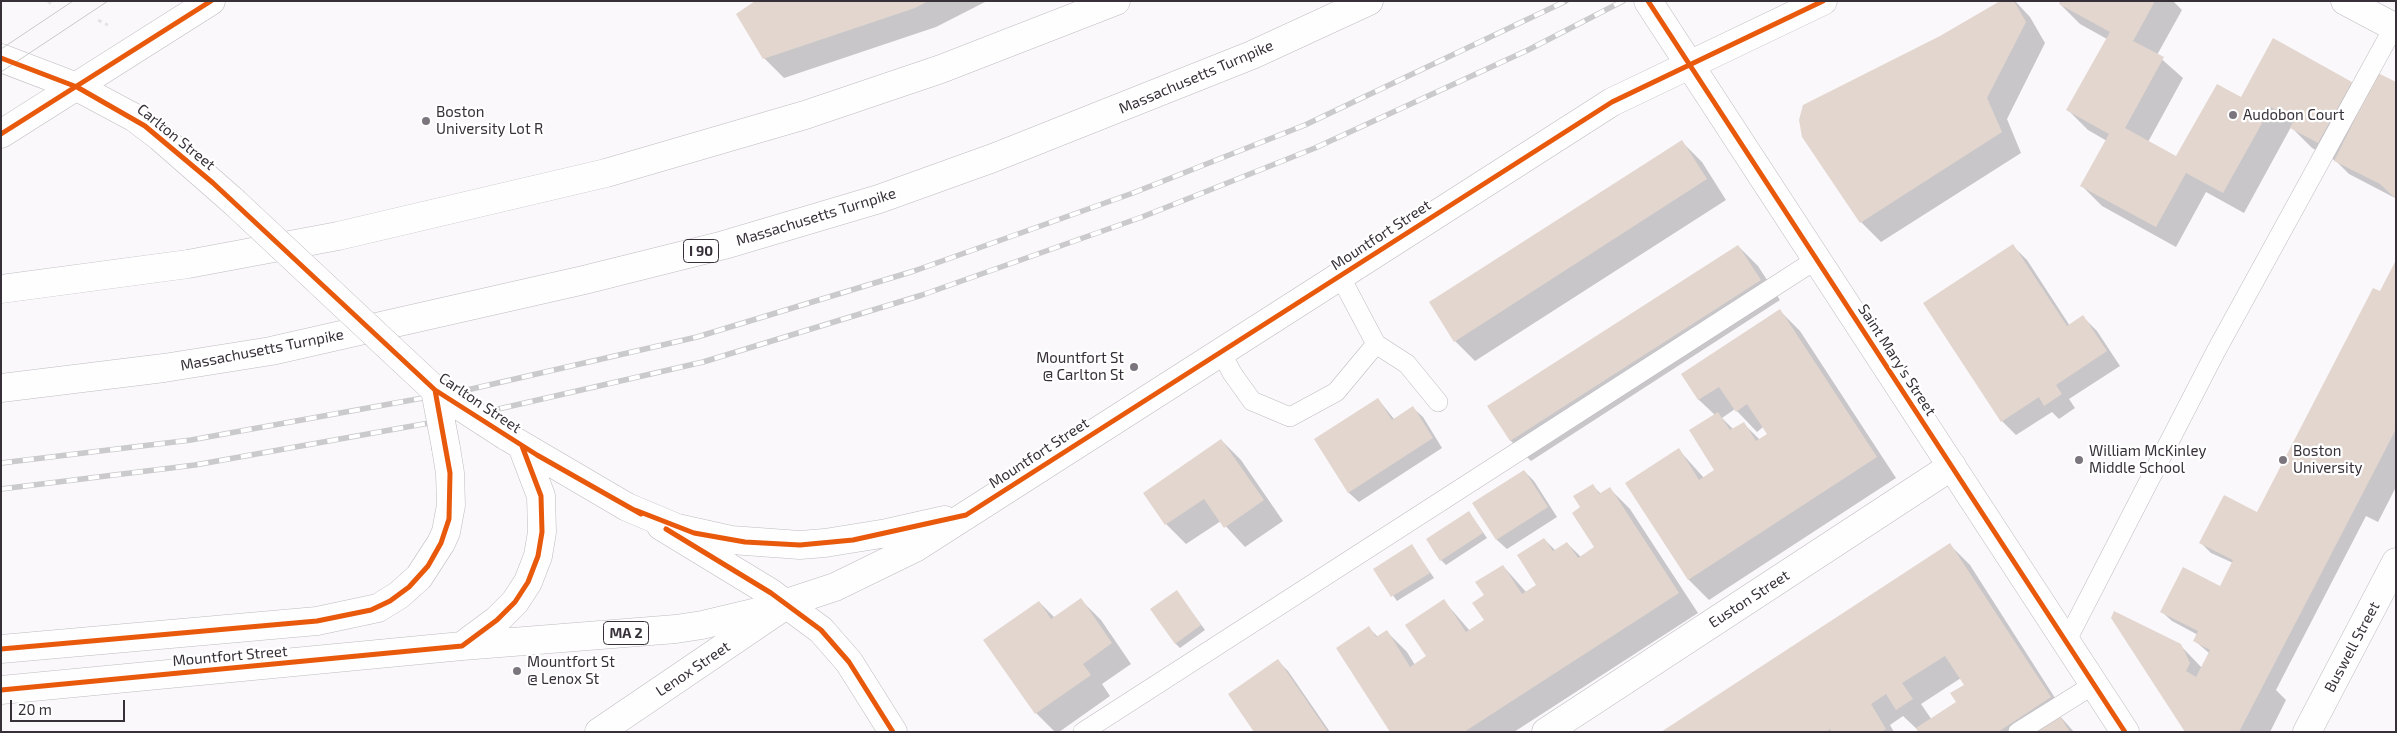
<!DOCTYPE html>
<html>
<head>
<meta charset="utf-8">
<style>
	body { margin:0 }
	#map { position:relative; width:2397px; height:733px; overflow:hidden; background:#faf8fb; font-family:"Exo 2",sans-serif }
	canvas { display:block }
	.frame { position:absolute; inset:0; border:2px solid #373039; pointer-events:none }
	.scale { position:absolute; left:10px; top:700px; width:115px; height:22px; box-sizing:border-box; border:2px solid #373039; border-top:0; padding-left:6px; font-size:15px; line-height:18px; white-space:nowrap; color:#373039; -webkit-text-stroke:4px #fff; paint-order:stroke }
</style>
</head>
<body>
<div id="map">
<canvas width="2397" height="733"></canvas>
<div class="frame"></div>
<div class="scale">20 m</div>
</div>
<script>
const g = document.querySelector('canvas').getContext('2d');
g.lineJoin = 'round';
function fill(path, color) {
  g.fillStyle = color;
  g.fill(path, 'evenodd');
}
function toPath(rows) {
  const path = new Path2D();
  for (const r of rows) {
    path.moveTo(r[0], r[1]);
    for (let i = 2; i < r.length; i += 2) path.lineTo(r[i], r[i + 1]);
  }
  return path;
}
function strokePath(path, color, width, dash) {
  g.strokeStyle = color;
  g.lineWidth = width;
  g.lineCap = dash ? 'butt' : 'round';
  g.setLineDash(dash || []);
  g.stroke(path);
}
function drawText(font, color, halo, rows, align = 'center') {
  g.font = font + ' "Exo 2",sans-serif';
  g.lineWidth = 4.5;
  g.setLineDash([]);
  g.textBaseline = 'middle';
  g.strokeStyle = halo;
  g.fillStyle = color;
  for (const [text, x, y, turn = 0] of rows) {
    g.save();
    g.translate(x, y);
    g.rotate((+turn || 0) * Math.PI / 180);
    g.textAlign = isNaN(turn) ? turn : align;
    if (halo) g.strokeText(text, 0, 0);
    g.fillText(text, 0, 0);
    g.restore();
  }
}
fill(toPath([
	[757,1,987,1,936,27,784,78,764,58],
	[2002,1,2015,1,2030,17,2045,43,2007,119,2021,153,1881,242,1861,222,1940,37],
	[2062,1,2173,1,2182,10,2157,55,2183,78,2148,142,2177,158,2241,99,2351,83,2367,98,2395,198,2349,174,2336,161,2312,148,2291,127,2244,213,2206,192,2176,247,2102,206,2082,186,2107,141,2088,130,2068,110,2107,39,2080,24,2060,4],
	[1682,142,1702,162,1726,200,1475,361,1455,341,1430,303],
	[1738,246,1758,266,1780,300,1531,461,1511,441,1489,407],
	[2013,246,2027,260,2070,326,2083,317,2097,331,2120,366,2069,399,2075,408,2059,419,2052,412,2016,435,2002,421],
	[2396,263,2396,487,2378,522,2366,516,2276,690,2286,700,2270,732,2186,732,2180,645,2202,668,2209,653,2195,641,2198,635,2172,621,2162,612,2220,587,2233,563,2211,553,2201,543,2257,513,2386,296],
	[1780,311,1800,331,1896,478,1709,600,1689,580,1627,484,1679,450,1704,478,1716,470,1715,415,1699,400,1682,374],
	[1735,409,1757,432,1763,427,1768,435,1760,440,1743,423,1734,430,1722,418],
	[1378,399,1394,419,1413,408,1423,417,1442,448,1359,502,1349,493,1315,440],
	[1221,440,1241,460,1283,521,1245,547,1221,521,1186,544,1166,524],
	[1524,471,1534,481,1557,517,1507,549,1497,540,1474,503],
	[1592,485,1601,494,1610,489,1630,509,1698,613,1514,732,1391,732,1369,628,1378,637,1387,632,1407,652,1415,665,1427,657,1444,601,1470,631,1485,621,1503,566,1527,593,1538,585,1544,539,1555,550,1567,543,1582,558,1596,548,1582,507],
	[1469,512,1487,538,1446,565,1441,560],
	[1950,545,1970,565,2064,712,2059,715,2074,732,1920,732,1903,716,1890,725,1894,732,1662,732],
	[1961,678,1966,685,1958,703,1932,720,1921,704],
	[1412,546,1434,578,1397,601,1375,570],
	[1181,597,1205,630,1180,648,1175,643],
	[1081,600,1101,620,1131,664,1102,684,1110,696,1059,732,1055,732,1036,713,985,640,1039,602,1055,618],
	[1278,661,1288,671,1330,732,1256,732]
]), '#0003');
fill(toPath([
	[755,1,928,1,915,8,763,59,736,14],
	[2000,1,2014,1,2026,22,1987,98,2002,132,1860,223,1802,137,1799,120,1803,105,1940,36],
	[2060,1,2155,1,2133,41,2164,57,2125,128,2176,156,2217,84,2241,97,2273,38,2352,82,2318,143,2290,128,2294,120,2271,107,2223,193,2186,173,2156,227,2080,186,2109,134,2066,110,2110,32,2059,4],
	[2378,73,2396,82,2396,199,2380,184,2334,161],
	[1682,140,1707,179,1454,342,1429,302],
	[2013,244,2067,326,2083,315,2107,351,2056,385,2062,394,2044,406,2039,397,2001,422,1923,303],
	[1738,245,1761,280,1510,441,1487,406],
	[2396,260,2396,429,2239,732,2185,732,2111,618,2114,611,2181,644,2190,663,2186,671,2196,677,2210,650,2193,641,2198,631,2160,612,2183,567,2220,586,2233,560,2199,543,2224,495,2257,512,2373,288,2380,291],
	[1780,309,1877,457,1688,580,1625,483,1679,448,1699,480,1714,470,1689,430,1718,412,1730,430,1744,422,1756,441,1767,434,1747,404,1736,412,1719,387,1698,400,1681,374],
	[1378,398,1392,420,1413,406,1433,438,1348,493,1314,439],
	[1221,439,1264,500,1224,528,1204,499,1165,525,1143,493],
	[1524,470,1548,507,1496,540,1472,503],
	[1593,484,1599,494,1610,487,1679,593,1464,732,1390,732,1336,648,1369,626,1376,637,1387,630,1410,667,1426,656,1405,625,1444,599,1466,632,1484,620,1472,603,1484,595,1475,582,1503,565,1522,594,1536,585,1517,555,1544,538,1553,551,1567,542,1578,558,1594,547,1572,513,1580,507,1573,496],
	[1469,511,1483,533,1440,561,1426,539],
	[1950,543,2051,697,1998,732,1918,732,1916,728,1956,702,1950,693,1964,685,1945,656,1902,683,1913,699,1896,710,1886,694,1871,704,1886,729,1881,732,1832,732,1830,729,1826,732,1661,732],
	[1412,544,1430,573,1391,597,1373,569],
	[1177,590,1201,625,1175,644,1150,609],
	[1081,598,1112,643,1083,664,1091,675,1035,714,983,640,1039,601,1051,619],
	[1278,659,1328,732,1254,732,1228,694],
	[2058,713,2070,732,2029,732]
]), '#e3d6ce');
const service = toPath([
	[1340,276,1376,344,1407,364,1438,402],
	[1221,352,1232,373,1252,401,1290,417,1336,392,1376,344],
	[2066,642,2216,351,2396,23],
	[1083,732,1817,259],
	[2018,732,2093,685]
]);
const minor = toPath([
	[599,732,786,605],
	[1546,732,1952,466],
	[2307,732,2396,562]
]);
const tertiary = toPath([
	[1648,1,2125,732]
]);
const secondary = toPath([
	[661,526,771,593,821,630,849,662,893,732]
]);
const primary = toPath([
	[1,134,211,1]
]);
const trunk = toPath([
	[2345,1,2396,28],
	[1,58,77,87,135,118,160,137,233,201],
	[506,436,627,507,677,528,731,540,800,545,825,543,887,533,945,520],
	[462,646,497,620,515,602,528,582,538,556,542,532,541,496,522,446],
	[1,649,317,621,378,608,399,595,419,577,441,543,446,532,451,505,450,473,446,448],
	[1,690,462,646,676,629,702,625,765,610,835,587,915,548,1612,102,1823,1]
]);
const motorway = toPath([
	[1,289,188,264,338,236,606,173,805,115,941,69,1116,1],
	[1,388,164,368,271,351,584,280,724,245,879,199,993,158,1252,55,1369,1]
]);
strokePath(service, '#bfbbc1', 20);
strokePath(minor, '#bfbbc1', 29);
strokePath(tertiary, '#bfbbc1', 29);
strokePath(secondary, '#bfbbc1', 29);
strokePath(primary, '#bfbbc1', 29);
strokePath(trunk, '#bfbbc1', 29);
strokePath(motorway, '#bfbbc1', 29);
strokePath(toPath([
	[48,1,54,7],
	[98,20,108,25]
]), '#e4e4e4', 3, [4, 4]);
strokePath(service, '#fefefe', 19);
strokePath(minor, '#fefefe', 28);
strokePath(tertiary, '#fefefe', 28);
strokePath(secondary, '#fefefe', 28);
strokePath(primary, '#fefefe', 28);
strokePath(trunk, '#fefefe', 28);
strokePath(motorway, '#fefefe', 28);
strokePath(toPath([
	[1,49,73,1],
	[1,72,108,1]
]), '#cac9cb', 1);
const rail = toPath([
	[1,463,191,440,467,390,697,337,914,271,1133,193,1305,125,1566,1],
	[1,489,195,465,468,416,703,362,922,295,1142,217,1315,148,1528,50,1623,1]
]);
strokePath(rail, '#cac9cb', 5.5);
strokePath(rail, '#fff', 4, [11]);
const trunkBridge = toPath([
	[233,201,435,390,506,436],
	[435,390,446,448]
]);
strokePath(trunkBridge, '#bfbbc1', 29, []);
strokePath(trunkBridge, '#fefefe', 28);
strokePath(toPath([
	[1648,1,2125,732],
	[1,58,77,87,145,126,213,183,435,390,537,455,641,514],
	[1,134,211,1],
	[635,510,694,533,745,542,800,545,853,540,966,515,1612,102,1823,1],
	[666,529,771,593,821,630,849,662,893,732],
	[1,649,317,621,371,610,390,601,409,587,428,566,441,543,449,519,450,473,435,390],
	[1,690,462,646,497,620,515,602,528,582,538,556,542,532,541,496,522,446]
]), '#e8590c', 5);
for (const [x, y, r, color] of [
	[2233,115,5,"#7b767d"],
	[426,121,5,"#7b767d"],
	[1134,367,5,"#7b767d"],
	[2079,460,5,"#7b767d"],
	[2283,460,5,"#7b767d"],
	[517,671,5,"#7b767d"]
]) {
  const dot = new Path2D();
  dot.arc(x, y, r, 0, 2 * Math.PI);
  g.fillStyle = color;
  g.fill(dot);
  strokePath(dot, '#fff', 2);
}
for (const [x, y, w] of [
	[701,251,35],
	[626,633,45]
]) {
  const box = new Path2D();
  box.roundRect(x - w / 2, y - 11.5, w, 23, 4);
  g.fillStyle = '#fff';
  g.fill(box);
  strokePath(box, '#373039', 1);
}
drawText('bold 14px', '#373039', null, [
	["I 90",701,251],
	["MA 2",626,633]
]);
drawText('15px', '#373039', '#fff', [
	["Massachusetts Turnpike",1196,77,-23],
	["Carlton Street",176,137,39],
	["Massachusetts Turnpike",816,217,-17],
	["Mountfort Street",1381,235,-33],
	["Massachusetts Turnpike",262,350,-11],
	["Saint Mary's Street",1897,360,57],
	["Carlton Street",480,403,34],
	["Mountfort Street",1039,453,-33],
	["Euston Street",1749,599,-33],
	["Buswell Street",2352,647,-62],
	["Mountfort Street",230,656,-5],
	["Lenox Street",693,669,-34]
]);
drawText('15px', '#373039', '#fff', [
	["Boston",436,112],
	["University Lot R",436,129],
	["Audobon Court",2243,115],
	["Mountfort St",1124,358,"right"],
	["@ Carlton St",1124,375,"right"],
	["William McKinley",2089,451],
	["Middle School",2089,468],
	["Boston",2293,451],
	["University",2293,468],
	["Mountfort St",527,662],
	["@ Lenox St",527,679]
], 'left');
</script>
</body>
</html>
